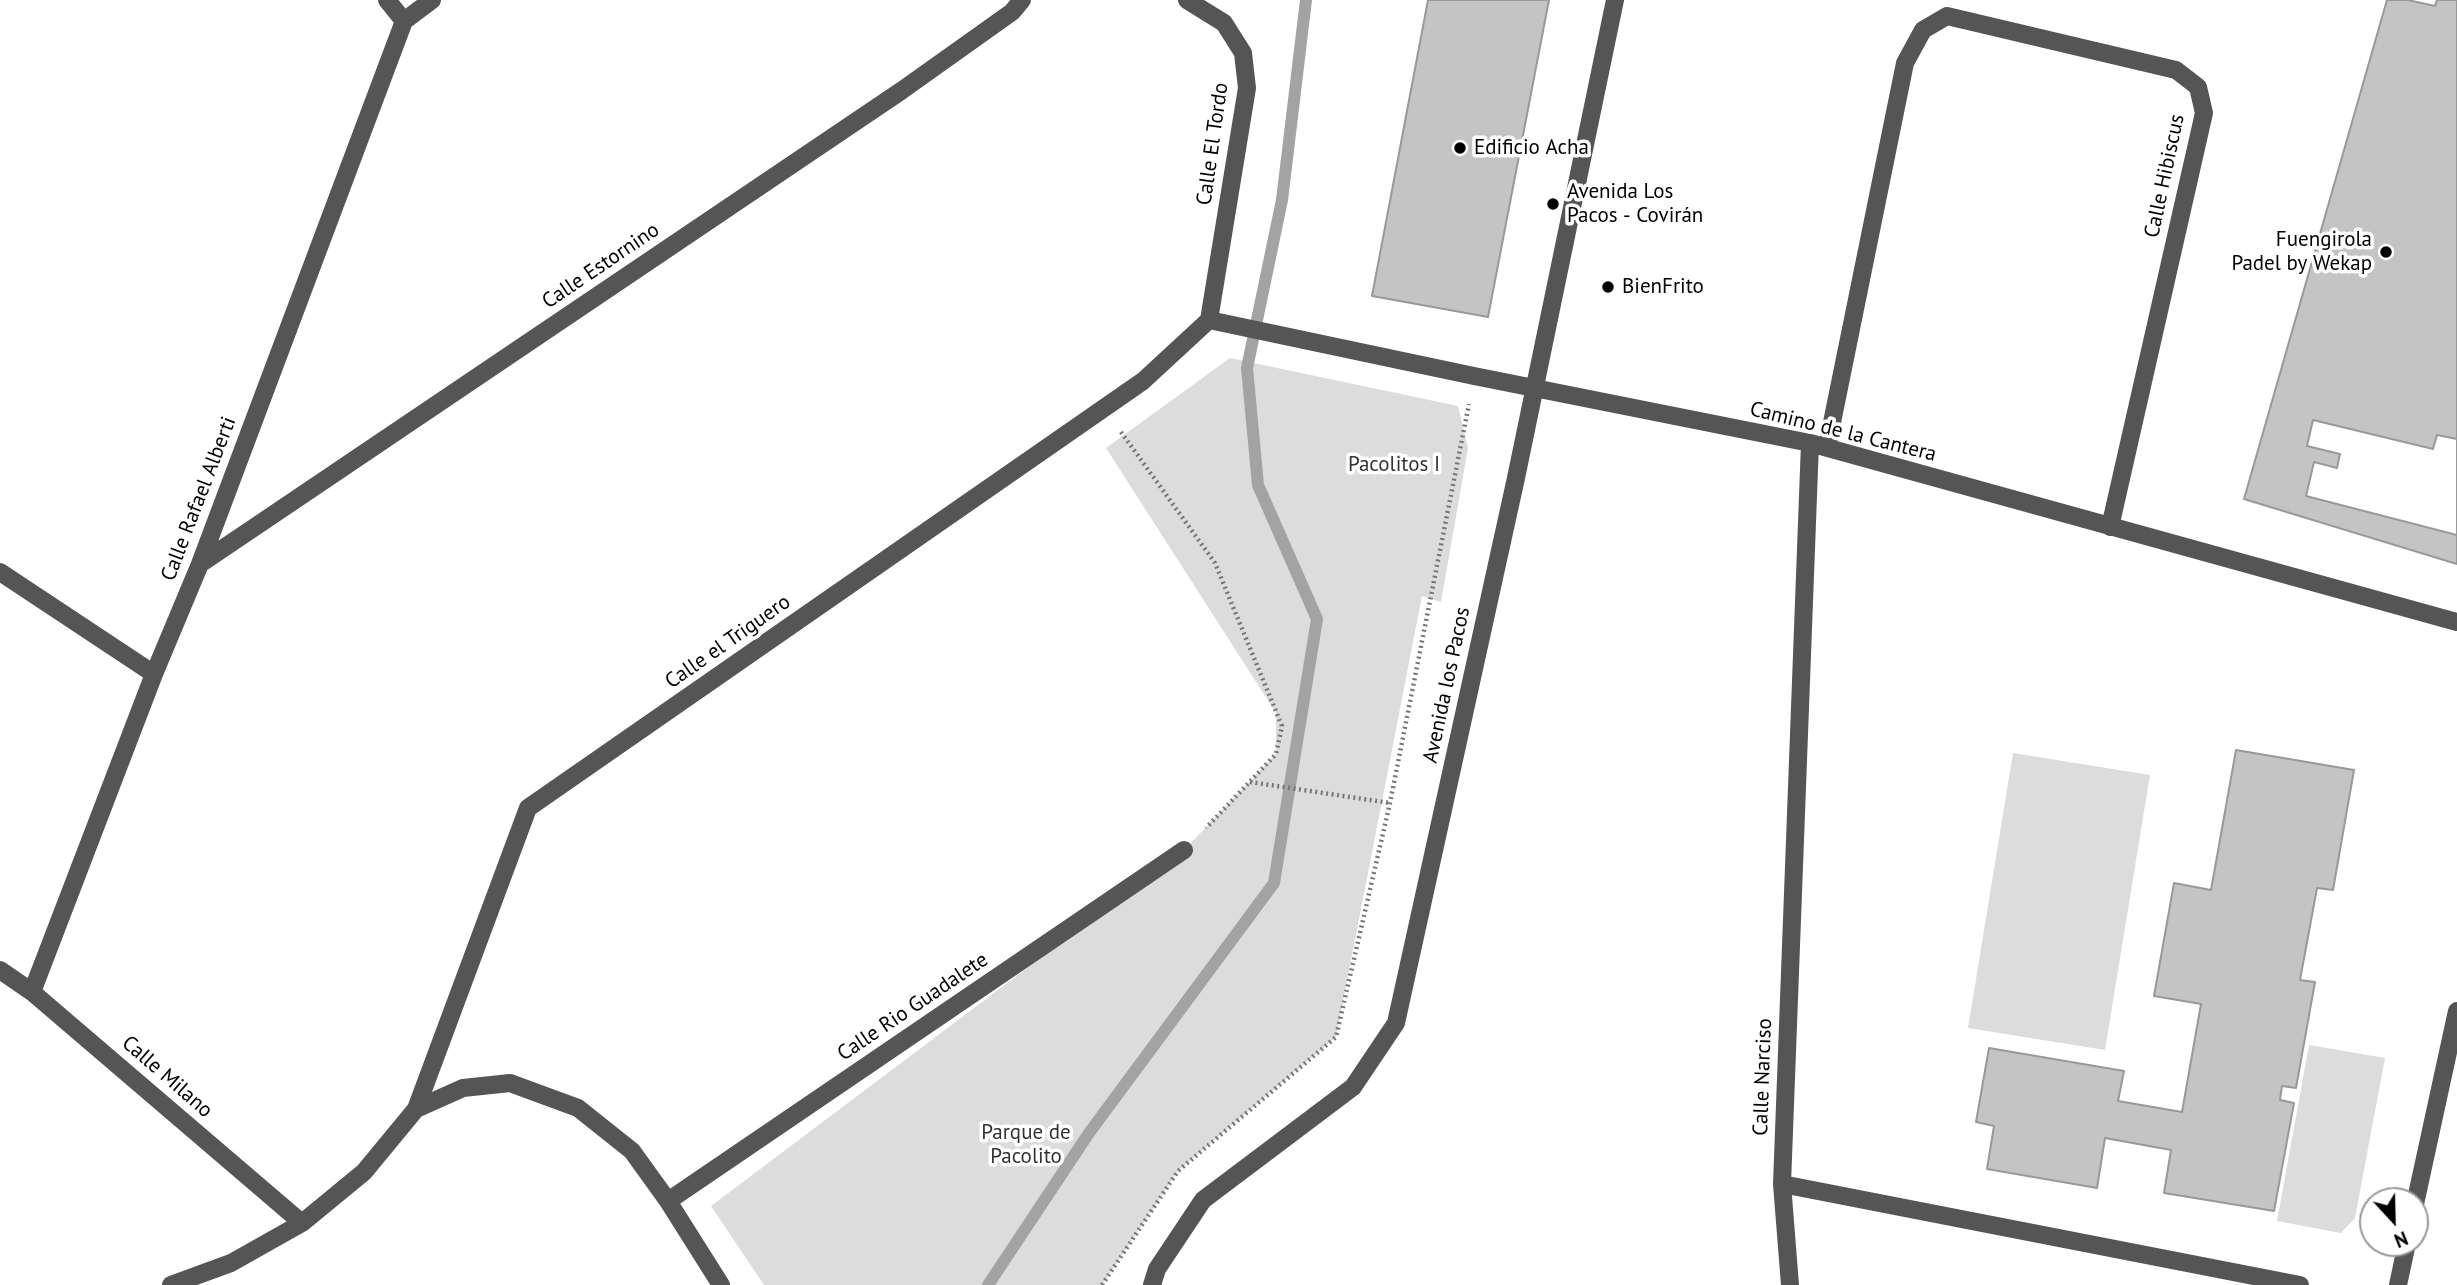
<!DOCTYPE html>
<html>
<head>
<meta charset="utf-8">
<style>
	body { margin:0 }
	#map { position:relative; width:2457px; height:1285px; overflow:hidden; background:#fff; font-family:"PT Sans",sans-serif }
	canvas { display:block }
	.north { position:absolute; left:2359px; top:1187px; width:70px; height:70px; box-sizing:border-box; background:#fff; border:2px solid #999; border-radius:50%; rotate:158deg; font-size:19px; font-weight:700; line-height:28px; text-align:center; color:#000 }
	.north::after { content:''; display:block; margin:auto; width:24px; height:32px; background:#000; clip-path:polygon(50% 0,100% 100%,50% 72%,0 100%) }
</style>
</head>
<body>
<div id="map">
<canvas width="2457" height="1285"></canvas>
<div class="north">N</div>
</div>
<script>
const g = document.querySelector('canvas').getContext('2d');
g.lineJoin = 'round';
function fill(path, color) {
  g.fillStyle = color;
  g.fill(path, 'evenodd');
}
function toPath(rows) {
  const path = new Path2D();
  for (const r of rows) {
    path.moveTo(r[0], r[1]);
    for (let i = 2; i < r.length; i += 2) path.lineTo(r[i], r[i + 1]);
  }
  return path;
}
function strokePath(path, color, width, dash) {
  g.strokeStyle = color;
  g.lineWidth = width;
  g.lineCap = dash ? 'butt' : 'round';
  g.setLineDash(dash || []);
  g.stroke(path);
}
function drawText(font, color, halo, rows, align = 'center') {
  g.font = font + ' "PT Sans",sans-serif';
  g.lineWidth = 7;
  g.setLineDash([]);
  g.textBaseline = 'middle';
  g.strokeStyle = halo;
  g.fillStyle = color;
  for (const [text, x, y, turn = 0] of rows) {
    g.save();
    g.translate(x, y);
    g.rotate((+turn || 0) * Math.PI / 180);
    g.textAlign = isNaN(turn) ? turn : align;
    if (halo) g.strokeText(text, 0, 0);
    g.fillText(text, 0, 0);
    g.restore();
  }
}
fill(toPath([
	[1230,358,1458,406,1468,448,1441,602,1422,596,1336,1037,1178,1171,1102,1285,764,1285,711,1206,1184,850,1276,754,1276,713,1106,448],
	[2013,753,2150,775,2105,1050,1968,1028],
	[2309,1045,2385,1058,2355,1218,2341,1233,2277,1221]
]), '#dcdcdc');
strokePath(toPath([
	[988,1285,1089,1133,1274,883,1317,619,1258,485,1247,368,1282,200,1306,0]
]), '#a3a3a3', 12);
const building = toPath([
	[1428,0,1549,0,1488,317,1372,296,1428,0],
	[2387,0,2408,0,2435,6,2437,0,2457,0,2457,564,2244,499,2387,0],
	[2313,420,2433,449,2437,435,2457,439,2457,535,2306,496,2314,462,2337,468,2340,454,2307,446,2313,420],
	[2236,750,2354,770,2333,890,2317,888,2300,980,2315,982,2296,1088,2282,1086,2280,1100,2294,1103,2274,1211,2164,1193,2171,1150,2105,1138,2097,1188,1987,1169,1994,1126,1976,1122,1989,1048,2124,1071,2118,1101,2182,1112,2201,1004,2154,996,2174,883,2211,890,2236,750]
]);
fill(building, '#c4c4c4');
strokePath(building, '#999', 2);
strokePath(toPath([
	[1121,432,1215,563,1282,726,1276,754,1206,828],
	[1250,782,1390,803],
	[1102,1285,1178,1171,1336,1037,1390,803,1469,404]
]), '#777', 4.5, [2, 3.5]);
strokePath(toPath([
	[387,0,404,21],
	[1187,0,1224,23,1243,53,1247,88,1209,320],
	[404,21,432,0],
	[1209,320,1474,376,1810,443,2457,622],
	[1810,443,1782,1184,2300,1285],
	[1827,447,1905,63,1923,30,1947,16,2176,70,2198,87,2204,113,2110,527],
	[200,564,901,91,1012,12,1022,0],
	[0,572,154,674],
	[0,970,32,992,302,1223],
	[32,992,154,674,200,564,404,21],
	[416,1109,528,808,1143,381,1209,320],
	[1782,1184,1790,1285],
	[668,1201,1184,850],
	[2415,1204,2457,1011],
	[171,1285,231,1263,302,1223,364,1172,416,1109,463,1088,510,1083,578,1108,632,1151,668,1201,721,1285],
	[1152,1285,1157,1269,1203,1200,1353,1087,1396,1023,1516,478,1615,0],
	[2398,1285,2407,1243]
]), '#555', 18);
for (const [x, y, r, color] of [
	[1460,148,7,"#000"],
	[1553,204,7,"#000"],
	[2386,252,7,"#000"],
	[1608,287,7,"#000"]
]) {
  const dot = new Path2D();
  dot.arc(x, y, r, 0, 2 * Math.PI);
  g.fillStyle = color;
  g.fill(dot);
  strokePath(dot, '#fff', 2.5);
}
drawText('21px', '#000', '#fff', [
	["Calle El Tordo",1213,144,-82],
	["Calle Hibiscus",2165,176,-78],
	["Calle Estornino",601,266,-34],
	["Camino de la Cantera",1843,432,14],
	["Calle Rafael Alberti",199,499,-69],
	["Calle el Triguero",728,642,-35],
	["Avenida los Pacos",1447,685,-78],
	["Calle Rio Guadalete",913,1007,-34],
	["Calle Milano",167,1077,41],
	["Calle Narciso",1763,1077,-88]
]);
drawText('21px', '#000', '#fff', [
	["Edificio Acha",1474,148],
	["Avenida Los",1567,192],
	["Pacos - Covirán",1567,216],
	["Fuengirola",2372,240,"right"],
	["Padel by Wekap",2372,264,"right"],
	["BienFrito",1622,287]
], 'left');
drawText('21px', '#333', '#fff', [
	["Pacolitos I",1394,465],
	["Parque de",1026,1133],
	["Pacolito",1026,1157]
]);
</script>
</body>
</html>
